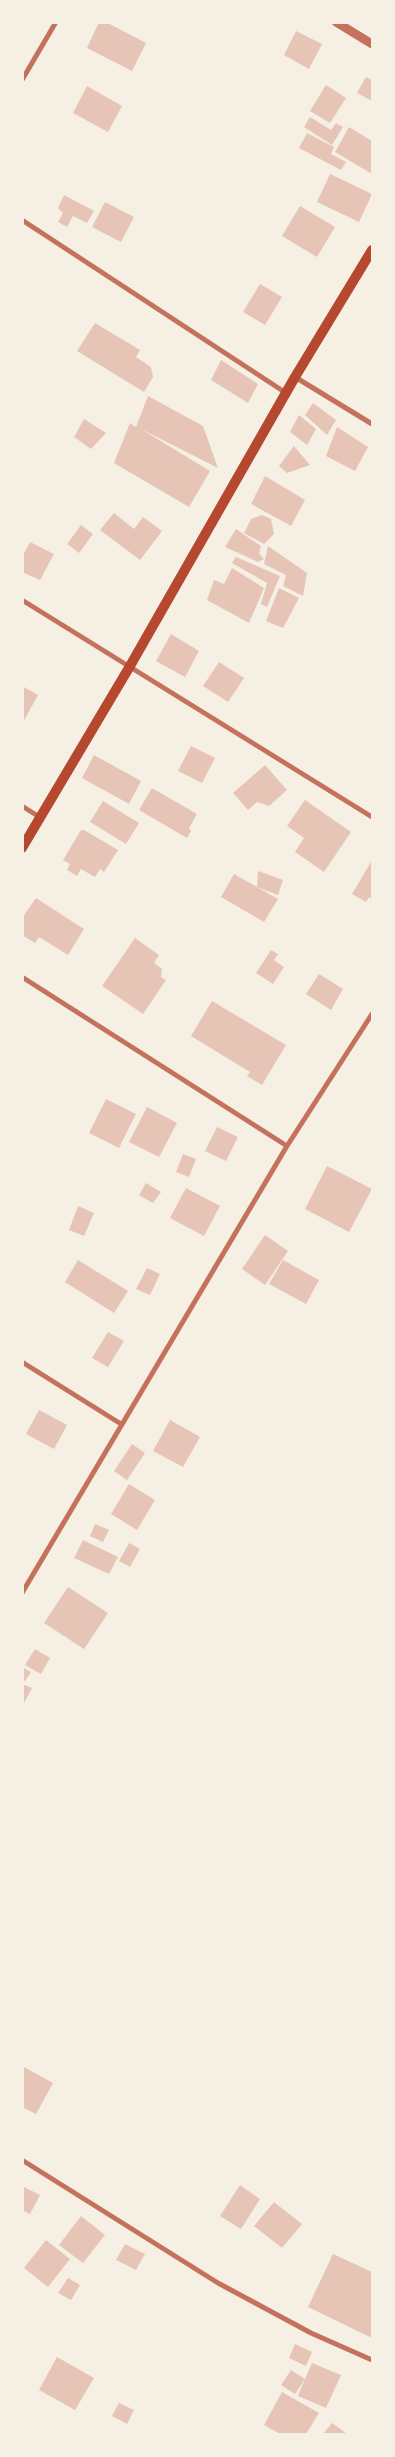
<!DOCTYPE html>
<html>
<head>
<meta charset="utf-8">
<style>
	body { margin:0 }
	#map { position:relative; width:395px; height:2457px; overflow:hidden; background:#f6efe4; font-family:"Roboto Condensed",sans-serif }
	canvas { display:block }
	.frame { position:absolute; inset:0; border:24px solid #f6efe4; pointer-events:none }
</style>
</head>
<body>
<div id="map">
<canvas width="395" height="2457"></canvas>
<div class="frame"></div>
</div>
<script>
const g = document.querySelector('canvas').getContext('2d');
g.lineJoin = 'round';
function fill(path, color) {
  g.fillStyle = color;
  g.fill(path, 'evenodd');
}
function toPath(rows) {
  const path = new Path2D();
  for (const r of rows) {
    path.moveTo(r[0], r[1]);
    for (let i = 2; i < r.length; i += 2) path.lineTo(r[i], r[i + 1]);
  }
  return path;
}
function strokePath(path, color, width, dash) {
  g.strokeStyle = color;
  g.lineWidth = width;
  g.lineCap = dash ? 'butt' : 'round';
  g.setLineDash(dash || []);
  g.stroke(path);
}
fill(toPath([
	[99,22,106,22,146,43,132,71,87,48],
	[296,31,322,44,309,69,284,55],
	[366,77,372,80,372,101,357,93],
	[326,85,346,98,330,123,310,111],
	[87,86,122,106,108,132,73,113],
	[310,117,331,130,336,123,343,127,332,145,304,127],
	[349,127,372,141,372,174,335,152],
	[307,133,334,147,331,154,346,162,341,170,299,148],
	[330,174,372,194,359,222,317,202],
	[64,195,94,211,87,223,73,216,67,227,58,222,63,213,58,208],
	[105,202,134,217,121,242,92,227],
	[300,206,335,227,317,257,282,236],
	[260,284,282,297,265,325,243,312],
	[95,323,140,350,136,357,151,367,153,377,144,392,77,351],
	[221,360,258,384,248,403,211,380],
	[148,396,203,426,218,468,141,429,210,471,189,507,114,463,130,423,136,427],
	[313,403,336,420,327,435,305,415],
	[299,415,316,429,307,445,290,432],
	[84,419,106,433,91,449,74,437],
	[337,427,368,447,355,471,326,456],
	[294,446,310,465,287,473,279,466],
	[265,476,305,500,291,526,251,504],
	[114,513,134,529,143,517,162,531,140,560,100,530],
	[262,515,271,519,274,534,264,544,244,533,251,519],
	[81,525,93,534,79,553,67,544],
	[236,529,261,546,259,553,264,559,258,562,225,547],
	[30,542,54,554,40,580,22,572,22,557],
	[268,546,307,573,303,596,283,586,286,575,264,564],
	[236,557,280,576,267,607,261,604,267,583,232,563],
	[232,568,264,588,249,623,207,600,214,580,224,584],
	[279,588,299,598,283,628,266,621],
	[171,634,199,651,185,677,156,661],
	[219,662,244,678,228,702,203,686],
	[22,686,38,695,22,724],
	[191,746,215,758,202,783,178,771],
	[94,755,141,781,129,804,82,778],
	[265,765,287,790,269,806,257,802,248,810,233,793],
	[152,788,197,814,189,828,191,831,187,838,139,810],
	[305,800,351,832,324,872,295,852,304,838,287,826],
	[103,801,139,823,126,844,90,822],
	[81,830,84,830,118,850,104,872,100,869,95,877,81,869,77,876,67,870,70,864,63,860],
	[372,860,372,900,369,897,366,902,352,894],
	[258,871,283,880,278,895,257,887,278,899,264,922,221,897,234,874,257,887],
	[36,898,84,929,68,955,39,937,35,943,22,935,22,918],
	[135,938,159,955,154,963,162,969,161,977,166,980,143,1014,102,986],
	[271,950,278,954,274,960,284,967,273,984,256,973],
	[319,974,343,989,331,1010,306,994],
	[212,1001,286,1045,262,1085,247,1076,250,1072,191,1036],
	[106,1099,136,1114,119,1148,89,1133],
	[147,1107,177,1123,159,1157,129,1142],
	[217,1127,238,1137,226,1161,205,1151],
	[183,1154,196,1159,189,1177,176,1172],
	[327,1166,372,1189,349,1232,305,1209],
	[146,1183,161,1192,153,1203,139,1195],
	[186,1188,220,1206,204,1236,170,1218],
	[78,1206,94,1213,84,1236,69,1230],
	[265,1235,288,1251,265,1285,242,1269],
	[78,1260,128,1291,114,1313,65,1282],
	[283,1260,319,1280,306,1304,269,1284],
	[147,1268,160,1274,150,1295,136,1289],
	[108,1332,124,1341,108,1367,92,1358],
	[39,1410,67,1425,54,1449,26,1434],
	[170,1420,200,1437,183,1467,153,1451],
	[132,1444,145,1453,127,1480,114,1471],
	[129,1484,155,1500,137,1530,111,1514],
	[95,1524,109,1530,103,1542,90,1536],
	[83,1540,118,1557,109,1574,74,1558],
	[129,1543,140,1549,130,1567,119,1561],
	[68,1587,108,1613,84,1649,44,1623],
	[35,1649,50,1658,41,1674,25,1665],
	[22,1667,31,1672,25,1681,22,1679],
	[22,1684,32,1688,22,1707],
	[22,2066,53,2083,36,2114,22,2107],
	[240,2185,260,2199,241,2229,220,2216],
	[22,2186,40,2195,30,2214,22,2210],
	[274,2202,302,2224,282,2248,254,2226],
	[81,2216,105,2235,83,2263,59,2245],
	[46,2240,70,2259,48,2287,24,2268],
	[125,2244,145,2254,136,2270,116,2260],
	[333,2254,372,2272,372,2338,308,2307],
	[68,2278,80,2285,71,2300,58,2293],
	[295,2344,312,2352,306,2366,289,2358],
	[57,2357,94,2378,75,2410,39,2390],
	[312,2363,341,2375,326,2408,298,2396,305,2379,295,2394,281,2385,291,2370,305,2379],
	[282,2392,319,2413,306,2434,280,2434,264,2425],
	[119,2403,134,2410,127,2424,112,2416],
	[332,2423,347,2434,323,2434]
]), '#e6c5b7');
strokePath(toPath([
	[22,80,56,22],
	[22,220,286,393],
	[295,377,372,424],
	[22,600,372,817],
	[22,806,41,818],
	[22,977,287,1146],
	[22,1362,121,1424],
	[22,1593,287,1146,372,1014],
	[22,2160,218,2283,311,2333,372,2360]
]), '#c5725c', 5);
strokePath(toPath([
	[336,22,372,44]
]), '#c5725c', 9);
strokePath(toPath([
	[22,848,130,666,295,377,372,250]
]), '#b5482f', 10);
</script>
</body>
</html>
